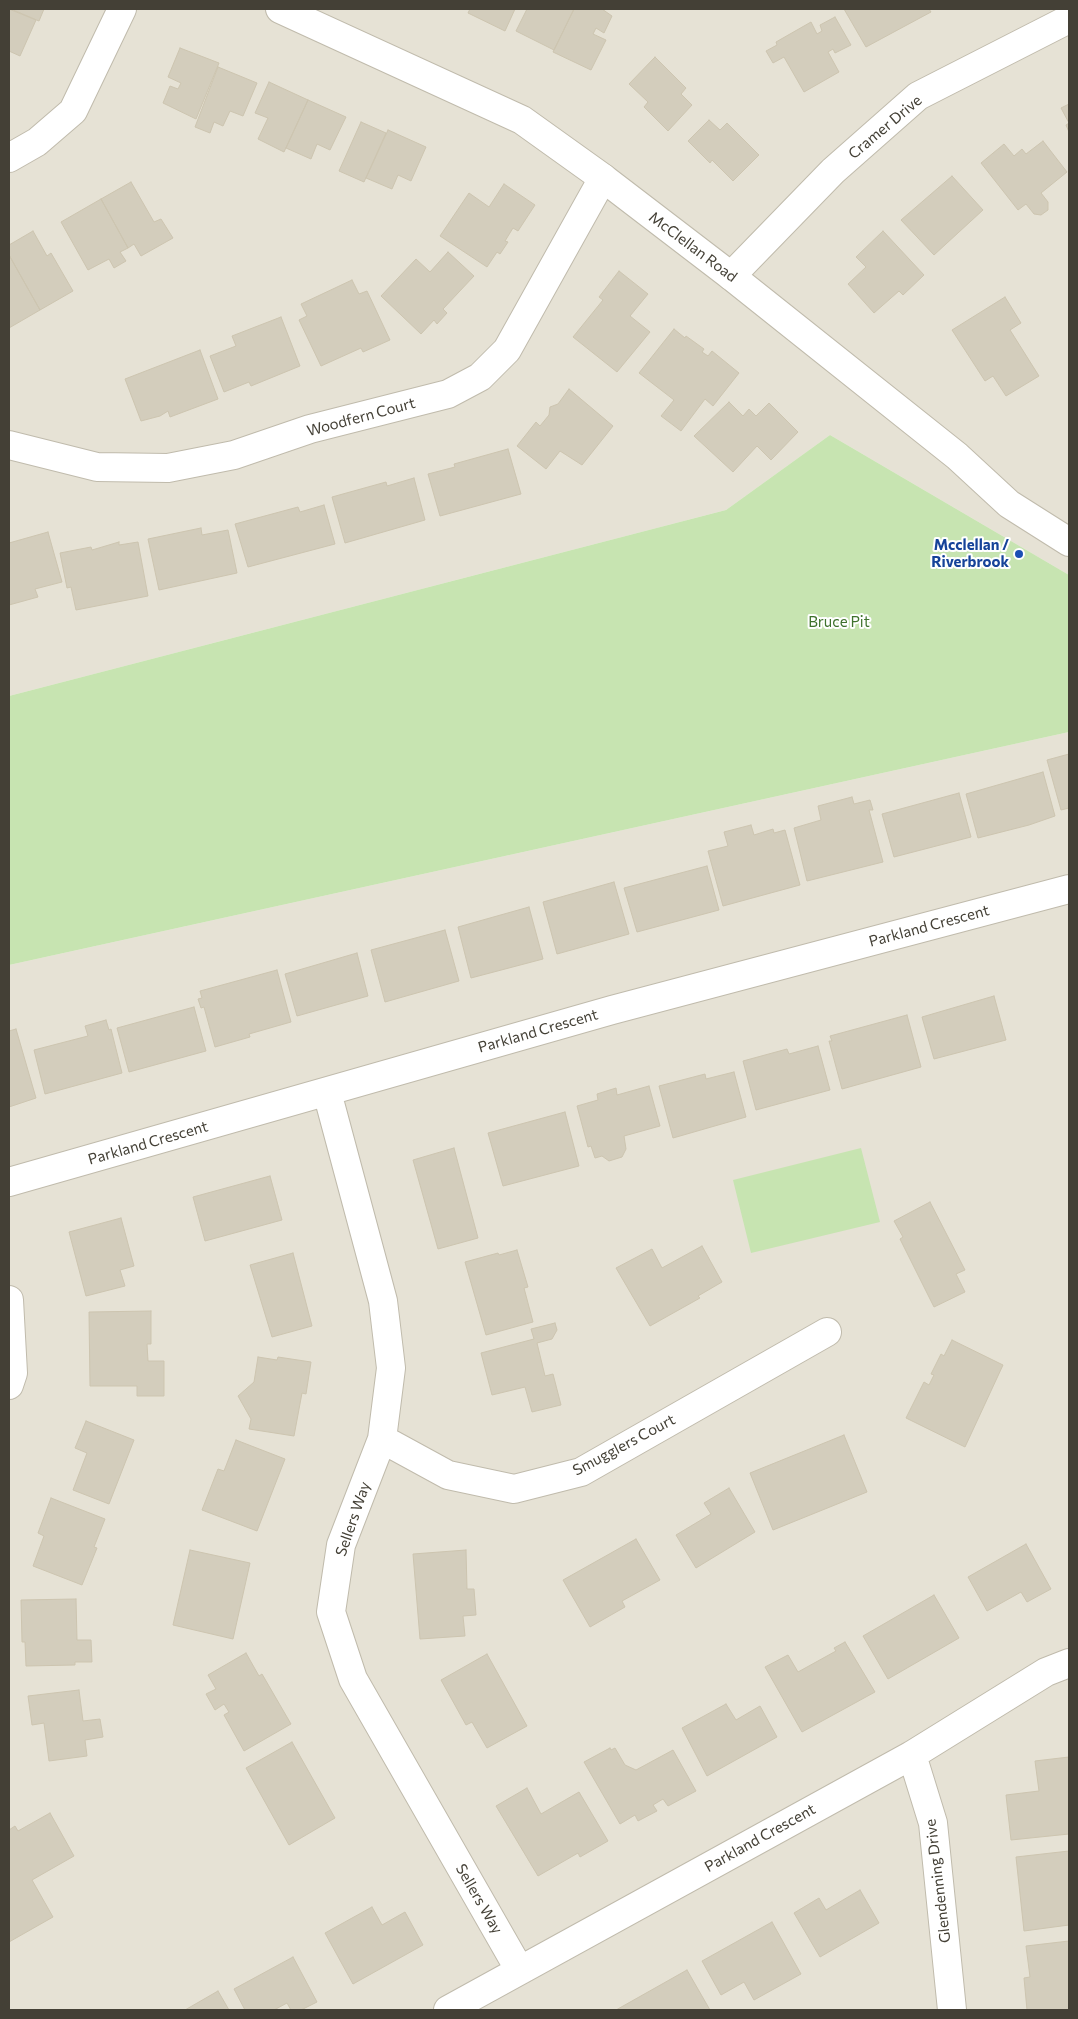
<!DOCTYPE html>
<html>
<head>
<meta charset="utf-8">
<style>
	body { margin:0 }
	#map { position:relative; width:1078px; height:2019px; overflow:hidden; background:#f2f0e6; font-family:Commissioner,sans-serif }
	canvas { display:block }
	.frame { position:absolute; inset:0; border:10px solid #444036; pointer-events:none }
</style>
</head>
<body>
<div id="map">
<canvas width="1078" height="2019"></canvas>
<div class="frame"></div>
</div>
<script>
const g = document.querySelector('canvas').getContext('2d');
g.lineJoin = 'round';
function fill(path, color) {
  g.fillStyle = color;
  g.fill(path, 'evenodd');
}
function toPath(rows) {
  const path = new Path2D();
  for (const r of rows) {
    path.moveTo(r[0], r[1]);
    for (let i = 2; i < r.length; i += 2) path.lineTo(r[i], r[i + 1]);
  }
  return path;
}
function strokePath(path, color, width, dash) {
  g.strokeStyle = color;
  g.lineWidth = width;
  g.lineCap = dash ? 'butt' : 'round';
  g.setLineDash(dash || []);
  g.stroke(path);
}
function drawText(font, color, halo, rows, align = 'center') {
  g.font = font + ' Commissioner,sans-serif';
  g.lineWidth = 4;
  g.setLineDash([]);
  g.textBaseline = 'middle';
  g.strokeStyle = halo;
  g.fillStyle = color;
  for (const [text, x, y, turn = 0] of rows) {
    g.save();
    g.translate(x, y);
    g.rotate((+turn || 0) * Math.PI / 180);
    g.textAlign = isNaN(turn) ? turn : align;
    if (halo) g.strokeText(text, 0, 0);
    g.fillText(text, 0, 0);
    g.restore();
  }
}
fill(toPath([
	[9,9,1069,9,1069,575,830,435,726,510,9,696],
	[1069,732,1069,2010,9,2010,9,965]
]), '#e6e2d5');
fill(toPath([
	[830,435,1069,575,1069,732,9,965,9,696,726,510],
	[861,1148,880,1222,751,1253,733,1180]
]), '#c7e4b1');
const building = toPath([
	[9,9,36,20,20,56,9,51,9,9],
	[11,9,44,9,39,21,11,9],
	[470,9,515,9,505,31,468,13,470,9],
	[527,9,574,9,554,50,516,31,527,9],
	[574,9,602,9,612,16,604,33,596,28,593,34,606,40,591,70,553,52,574,9],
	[844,9,929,9,931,12,866,47,844,9],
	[835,17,851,45,835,53,833,49,828,52,839,72,804,92,784,57,773,63,766,51,777,45,776,42,811,22,817,34,822,31,820,25,835,17],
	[180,48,219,63,196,119,163,103,170,86,178,89,181,83,168,77,180,48],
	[655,57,686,88,681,94,692,105,668,131,644,107,648,102,629,84,655,57],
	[218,67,257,83,243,116,230,111,223,126,214,122,210,133,195,127,218,67],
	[269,82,308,100,284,152,258,139,268,118,255,113,269,82],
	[308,100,346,117,330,150,317,144,311,159,286,148,308,100],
	[1069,104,1069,132,1066,125,1069,123,1061,108,1069,104],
	[709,120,720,130,727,123,759,155,733,181,712,160,710,163,688,141,709,120],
	[361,122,386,133,364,182,339,171,361,122],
	[388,130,426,147,411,181,398,175,392,189,366,178,388,130],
	[1043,141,1067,172,1041,193,1048,202,1048,210,1041,215,1034,214,1026,204,1018,210,981,163,1004,144,1014,156,1022,149,1026,154,1043,141],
	[952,176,983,210,934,255,901,220,952,176],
	[131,182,154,222,161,219,173,238,141,256,134,244,128,248,101,199,131,182],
	[504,184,535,205,518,231,513,228,505,241,508,242,500,254,497,252,487,267,440,236,469,193,489,207,504,184],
	[101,199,128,248,120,252,126,261,114,268,109,259,88,270,61,222,101,199],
	[33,231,47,256,51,253,73,291,40,310,9,255,9,245,33,231],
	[883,231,924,275,903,295,899,291,874,313,848,284,866,267,856,257,883,231],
	[448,252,474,276,443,309,447,313,437,324,434,320,421,334,381,296,416,259,430,272,448,252],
	[9,255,40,310,9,328,9,255],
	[619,271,648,294,630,316,650,332,617,372,573,337,603,300,599,297,619,271],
	[352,280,359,294,367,291,390,340,363,352,361,348,321,366,299,320,307,316,301,304,352,280],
	[1005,297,1021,323,1010,330,1039,376,1006,396,993,376,985,381,952,330,1005,297],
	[281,317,300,366,251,386,249,382,224,392,210,356,236,346,232,336,281,317],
	[674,329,685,338,686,336,704,349,702,352,708,356,712,351,739,373,713,406,705,399,681,431,661,416,674,400,639,373,674,329],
	[200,350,218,399,170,417,168,411,160,416,141,421,125,379,200,350],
	[569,389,613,426,582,465,560,451,546,469,517,446,536,422,540,426,549,415,550,407,558,404,569,389],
	[729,402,743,416,749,409,756,416,769,403,798,432,771,460,757,446,733,472,694,436,729,402],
	[508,449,521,494,440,516,428,474,455,467,454,464,508,449],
	[414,478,425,520,345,543,332,497,386,482,387,486,414,478],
	[324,505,335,544,248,567,235,524,298,507,300,512,324,505],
	[201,528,202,535,228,530,237,573,159,590,148,539,201,528],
	[48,532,62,582,35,589,38,597,9,605,9,543,48,532],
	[119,542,119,545,138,542,148,596,76,610,71,587,67,588,60,553,91,547,92,550,119,542],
	[1069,754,1069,808,1061,810,1047,760,1069,754],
	[1043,772,1055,816,1029,825,978,838,966,794,1043,772],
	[959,793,971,837,894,857,882,814,959,793],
	[852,797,854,804,870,800,873,810,869,810,883,862,807,881,794,828,821,820,818,806,852,797],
	[751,825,754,835,773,829,774,833,785,830,800,885,723,906,708,851,728,846,724,832,751,825],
	[707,866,719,910,637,932,624,888,707,866],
	[614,882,629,934,557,954,543,902,614,882],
	[529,907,543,959,471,978,458,927,529,907],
	[445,930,459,981,385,1002,371,950,445,930],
	[357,953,368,996,297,1016,285,974,357,953],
	[277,970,291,1022,249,1034,250,1037,215,1047,204,1007,201,1008,198,999,202,998,200,991,277,970],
	[994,996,1006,1040,934,1059,922,1017,994,996],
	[194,1007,206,1051,129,1072,117,1028,194,1007],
	[907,1015,921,1067,842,1089,829,1041,832,1041,830,1036,907,1015],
	[106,1020,109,1030,111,1029,122,1073,45,1094,34,1050,88,1036,85,1026,106,1020],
	[16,1029,36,1098,9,1107,9,1031,16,1029],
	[818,1046,830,1090,756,1110,743,1061,787,1049,789,1054,818,1046],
	[734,1072,746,1117,673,1138,659,1086,705,1074,706,1079,734,1072],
	[649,1086,660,1126,624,1136,626,1149,622,1157,609,1161,602,1156,595,1158,591,1146,588,1147,577,1106,598,1100,597,1094,616,1088,617,1095,649,1086],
	[565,1112,579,1166,503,1186,488,1133,565,1112],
	[454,1148,478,1238,438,1249,413,1160,454,1148],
	[270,1176,282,1220,205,1241,193,1197,270,1176],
	[930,1202,965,1270,956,1274,965,1292,934,1307,900,1239,903,1237,894,1221,930,1202],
	[121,1218,134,1266,120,1270,125,1286,86,1296,69,1232,121,1218],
	[702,1246,722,1282,698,1296,700,1298,650,1326,616,1268,652,1249,662,1268,702,1246],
	[517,1250,528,1287,524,1288,533,1322,486,1335,465,1262,498,1253,499,1255,517,1250],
	[293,1253,312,1326,272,1337,250,1265,293,1253],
	[151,1311,151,1344,147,1344,148,1361,164,1361,164,1396,137,1396,137,1386,90,1386,89,1312,151,1311],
	[555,1323,557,1330,552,1339,537,1343,545,1376,553,1374,561,1405,532,1412,525,1387,492,1395,481,1353,534,1339,531,1329,555,1323],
	[952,1340,1003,1365,965,1447,906,1418,924,1382,929,1385,934,1375,931,1374,941,1354,944,1356,952,1340],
	[258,1357,277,1360,278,1357,311,1362,306,1394,302,1393,294,1436,249,1429,251,1419,238,1396,254,1382,258,1357],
	[86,1421,134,1440,109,1504,73,1490,87,1453,75,1448,86,1421],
	[844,1435,867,1492,773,1530,750,1473,844,1435],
	[236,1440,285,1459,257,1531,202,1510,218,1469,224,1471,236,1440],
	[729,1488,755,1532,696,1568,676,1535,711,1514,704,1503,729,1488],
	[51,1498,105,1519,94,1547,97,1548,82,1585,33,1566,44,1536,38,1533,51,1498],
	[636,1539,660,1580,622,1601,625,1607,590,1627,563,1580,636,1539],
	[1026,1544,1051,1589,1027,1602,1021,1592,987,1611,968,1577,1026,1544],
	[190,1550,250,1563,233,1639,173,1625,190,1550],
	[466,1550,467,1589,474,1589,476,1615,463,1616,465,1636,420,1639,413,1554,466,1550],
	[934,1595,959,1638,888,1679,863,1636,934,1595],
	[76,1599,77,1640,91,1640,92,1662,75,1662,75,1665,26,1666,25,1642,22,1642,21,1600,76,1599],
	[845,1642,875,1692,802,1732,765,1667,788,1655,798,1672,836,1651,834,1648,845,1642],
	[246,1653,259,1676,262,1674,291,1724,244,1751,224,1715,229,1712,224,1704,215,1710,206,1694,216,1689,208,1675,246,1653],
	[487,1654,527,1726,487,1748,472,1722,466,1725,441,1680,487,1654],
	[79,1690,83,1721,100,1719,103,1737,85,1740,87,1756,49,1761,44,1723,32,1725,28,1696,79,1690],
	[726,1704,736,1720,760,1706,777,1737,707,1776,682,1728,726,1704],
	[292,1742,335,1818,289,1845,246,1768,292,1742],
	[610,1748,611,1750,615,1748,625,1765,636,1770,673,1750,696,1791,668,1806,663,1799,653,1805,657,1811,638,1821,635,1815,620,1824,584,1762,610,1748],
	[1069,1757,1069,1834,1011,1840,1006,1795,1039,1791,1035,1761,1069,1757],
	[527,1788,541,1814,579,1792,608,1841,580,1857,578,1853,538,1876,496,1806,527,1788],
	[50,1813,74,1856,32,1880,53,1917,9,1942,9,1830,15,1826,18,1831,50,1813],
	[1069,1851,1069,1925,1024,1931,1016,1857,1069,1851],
	[860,1890,879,1923,820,1957,794,1913,819,1898,826,1910,860,1890],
	[372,1907,382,1925,405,1912,423,1945,353,1984,325,1933,372,1907],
	[772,1922,801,1974,754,2000,744,1982,721,1995,702,1961,772,1922],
	[1069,1941,1069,2010,1027,2010,1024,1978,1030,1977,1026,1946,1069,1941],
	[293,1957,317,2002,301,2010,291,2010,287,2003,274,2010,245,2010,234,1989,293,1957],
	[687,1970,710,2010,616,2010,687,1970],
	[218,1991,229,2010,185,2010,218,1991]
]);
fill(building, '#d3cdbc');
strokePath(building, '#cdc5b0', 1);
const minor = toPath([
	[9,158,37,142,73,111,122,9],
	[731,276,833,171,918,96,1069,19],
	[9,445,97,467,168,468,234,455,310,429,448,394,480,377,507,350,603,178],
	[327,1092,383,1301,391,1368,382,1439,341,1545,331,1612,353,1679,519,1969],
	[9,1182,612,1010,1069,889],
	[9,1300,13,1373,9,1385],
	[382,1439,448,1475,514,1489,581,1472,827,1332],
	[912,1755,933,1823,952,2010],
	[448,2010,912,1755,1046,1672,1069,1663]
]);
const tertiary = toPath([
	[280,9,522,120,603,178,731,276,957,456,1009,504,1069,542]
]);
strokePath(minor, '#c0bbac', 30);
strokePath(tertiary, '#c0bbac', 30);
strokePath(minor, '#fff', 28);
strokePath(tertiary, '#fff', 28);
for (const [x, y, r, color] of [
	[1019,554,5,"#1a4fb4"]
]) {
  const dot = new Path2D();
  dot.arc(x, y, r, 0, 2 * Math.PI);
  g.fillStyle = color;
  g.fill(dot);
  strokePath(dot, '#fff', 2);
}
drawText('15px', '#444036', '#fff', [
	["Cramer Drive",885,127,-40],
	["McClellan Road",693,247,37],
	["Woodfern Court",361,417,-15],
	["Parkland Crescent",929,926,-15],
	["Parkland Crescent",538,1031,-16],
	["Parkland Crescent",148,1143,-16],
	["Smugglers Court",624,1445,-28],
	["Sellers Way",353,1519,-71],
	["Parkland Crescent",760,1838,-29],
	["Glendenning Drive",938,1881,-97],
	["Sellers Way",479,1899,60]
]);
drawText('bold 15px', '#164399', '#fff', [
	["Mcclellan /",1009,545],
	["Riverbrook",1009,562]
], 'right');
drawText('15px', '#3f722d', '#fff', [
	["Bruce Pit",839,622]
]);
</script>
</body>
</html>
